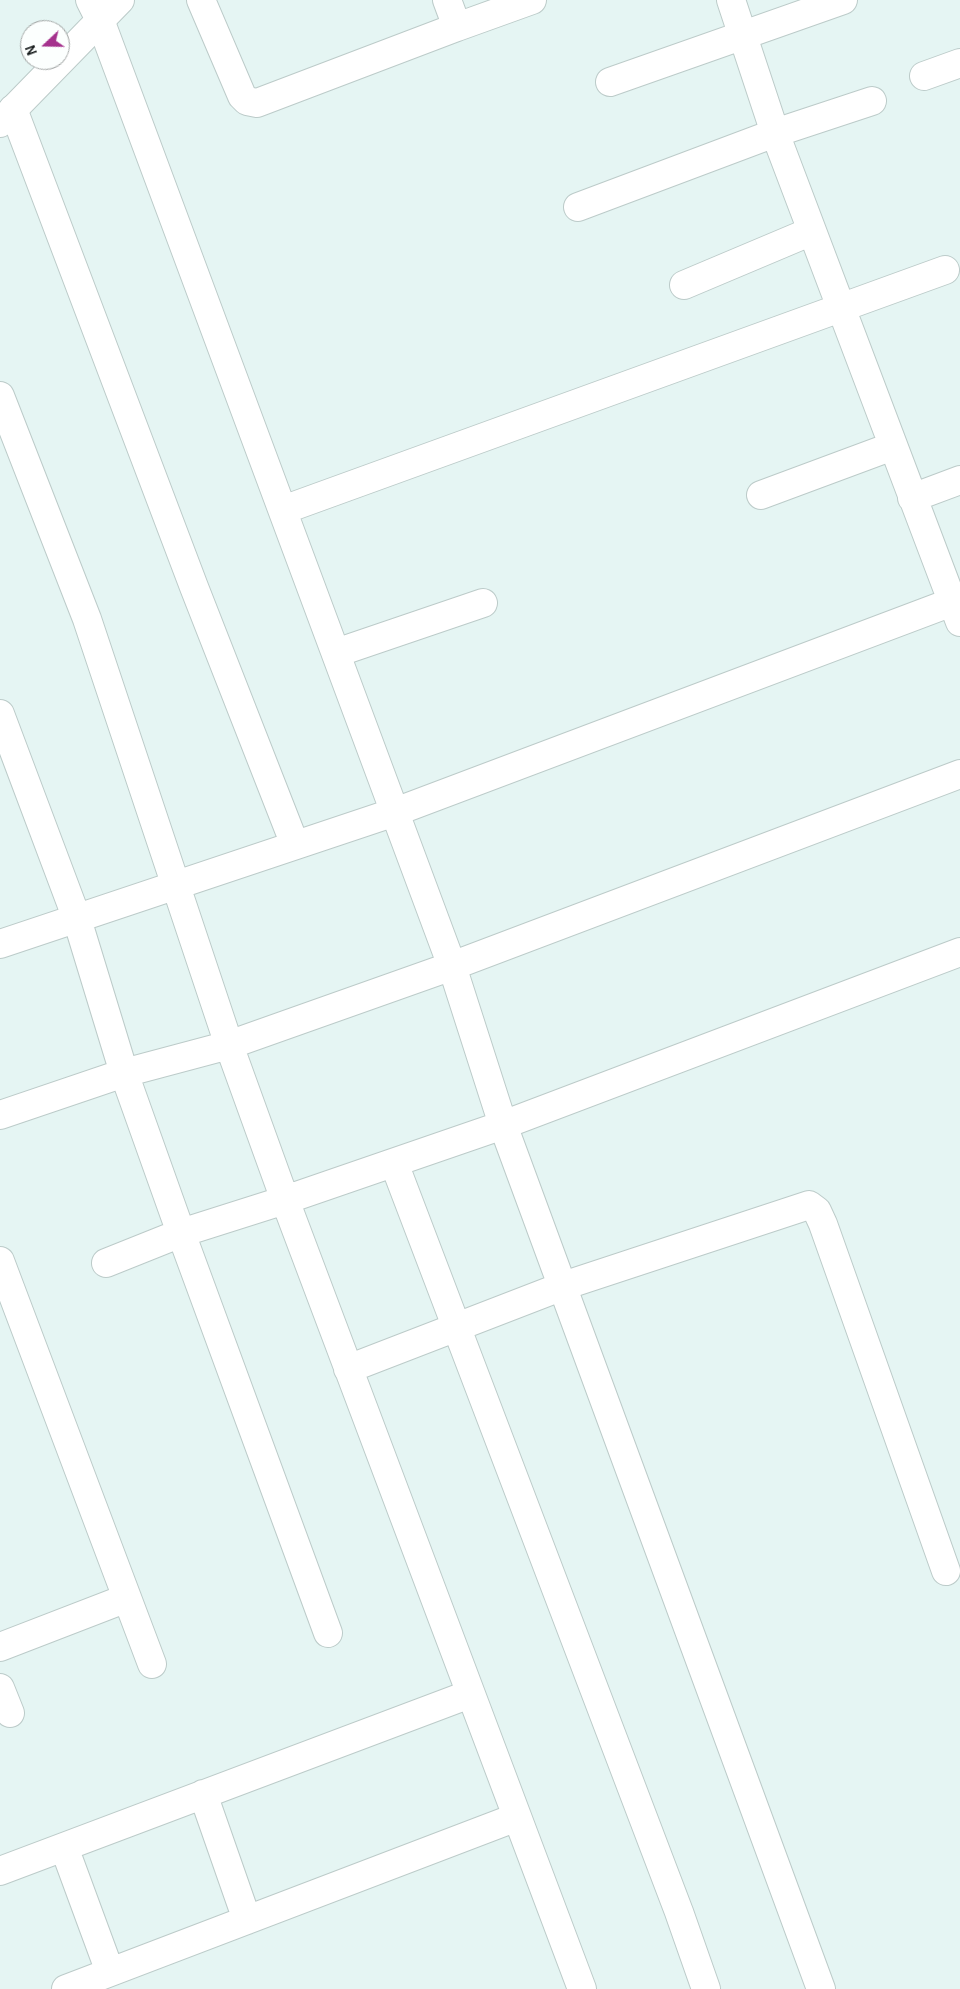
<!DOCTYPE html>
<html>
<head>
<meta charset="utf-8">
<style>
	body { margin:0 }
	#map { position:relative; width:960px; height:1989px; overflow:hidden; background:#e5f5f3; font-family:"Alegreya Sans",sans-serif }
	canvas { display:block }
	.north { position:absolute; left:20px; top:20px; width:50px; height:50px; box-sizing:border-box; background:#fcfffe; border:1px solid #9fa3a2; border-radius:50%; rotate:249deg; font-size:14px; font-weight:700; line-height:20px; text-align:center; color:#141919 }
	.north::after { content:''; display:block; margin:auto; width:18px; height:22px; background:#a5328d; clip-path:polygon(50% 0,100% 100%,50% 72%,0 100%) }
</style>
</head>
<body>
<div id="map">
<canvas width="960" height="1989"></canvas>
<div class="north">N</div>
</div>
<script>
const g = document.querySelector('canvas').getContext('2d');
g.lineJoin = 'round';
function toPath(rows) {
  const path = new Path2D();
  for (const r of rows) {
    path.moveTo(r[0], r[1]);
    for (let i = 2; i < r.length; i += 2) path.lineTo(r[i], r[i + 1]);
  }
  return path;
}
function strokePath(path, color, width, dash) {
  g.strokeStyle = color;
  g.lineWidth = width;
  g.lineCap = dash ? 'butt' : 'round';
  g.setLineDash(dash || []);
  g.stroke(path);
}
const street = toPath([
	[90,0,100,20,452,966,503,1125,821,1989],
	[201,0,242,96,247,101,257,103,457,27,447,0],
	[731,0,775,133,960,622],
	[457,27,532,0],
	[924,76,960,63],
	[610,82,843,0],
	[13,109,194,587,295,845],
	[578,207,775,133,872,101],
	[684,285,812,231],
	[0,396,87,619,229,1045,285,1200,582,1989],
	[761,495,893,446],
	[912,498,960,480],
	[283,510,945,270],
	[336,653,483,603],
	[0,714,77,919,124,1073,181,1233,328,1633],
	[0,944,395,812,960,599],
	[0,1115,124,1073,229,1045,452,966,960,774],
	[394,1163,679,1912,706,1989],
	[0,1261,152,1664],
	[106,1263,181,1233,285,1200,503,1125,960,952],
	[348,1369,563,1286,809,1205,817,1211,823,1224,946,1571],
	[0,1647,127,1598],
	[0,1688,10,1713],
	[203,1794,247,1920],
	[64,1847,110,1972],
	[0,1871,470,1694],
	[66,1989,517,1817]
]);
const secondary = toPath([
	[0,123,120,0]
]);
strokePath(street, '#bccbc9', 30);
strokePath(secondary, '#bccbc9', 30);
strokePath(street, '#fff', 28);
strokePath(secondary, '#fff', 28);
</script>
</body>
</html>
